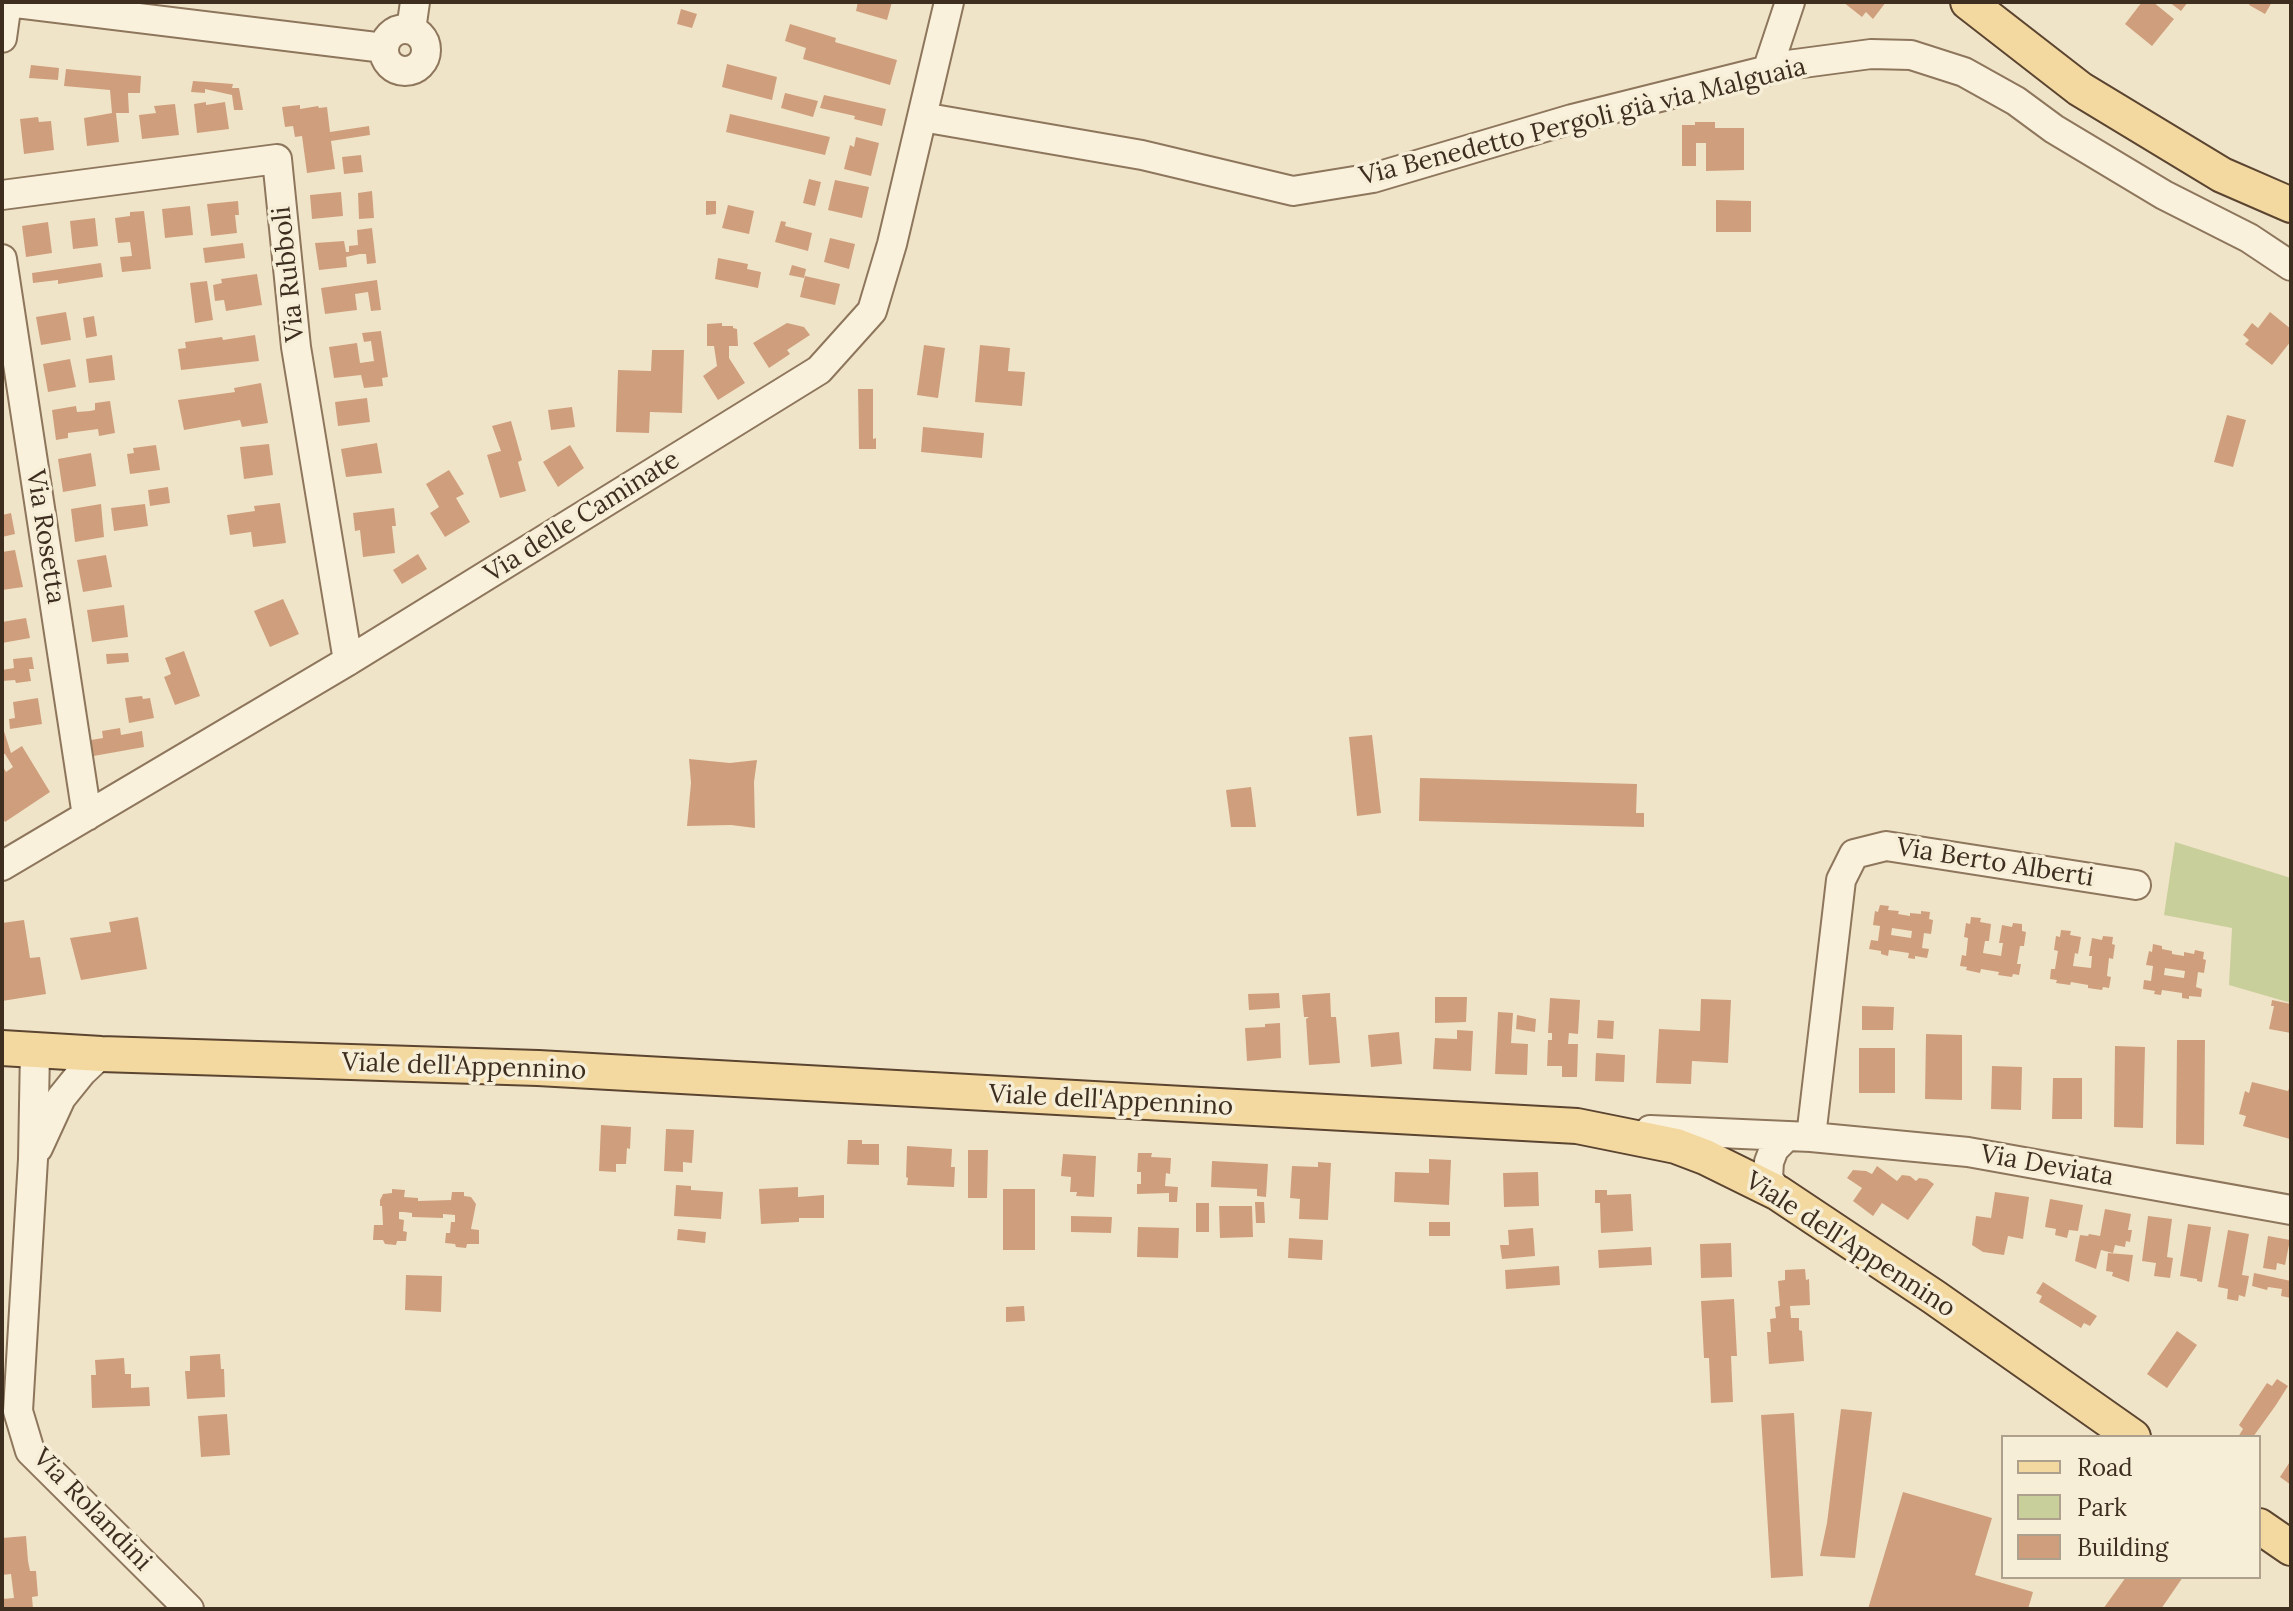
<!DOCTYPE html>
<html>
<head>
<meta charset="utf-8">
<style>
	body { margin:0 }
	#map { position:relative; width:2293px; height:1611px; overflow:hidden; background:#f0e4c8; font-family:Lora,serif }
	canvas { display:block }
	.frame { position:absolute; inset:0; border:4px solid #3d2e20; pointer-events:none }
	.legend { position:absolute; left:2001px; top:1435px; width:260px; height:144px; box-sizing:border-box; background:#f7eed8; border:2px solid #ada18e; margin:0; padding:10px 14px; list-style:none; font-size:24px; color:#3d2e20 }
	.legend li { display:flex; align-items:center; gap:16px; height:40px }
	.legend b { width:40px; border:2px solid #ada18e }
</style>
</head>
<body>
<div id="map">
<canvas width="2293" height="1611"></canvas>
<div class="frame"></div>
<ul class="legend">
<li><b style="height:10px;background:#f3d9a0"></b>Road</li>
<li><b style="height:22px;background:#c9cf9b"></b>Park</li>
<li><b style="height:22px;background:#cf9f7d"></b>Building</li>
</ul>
</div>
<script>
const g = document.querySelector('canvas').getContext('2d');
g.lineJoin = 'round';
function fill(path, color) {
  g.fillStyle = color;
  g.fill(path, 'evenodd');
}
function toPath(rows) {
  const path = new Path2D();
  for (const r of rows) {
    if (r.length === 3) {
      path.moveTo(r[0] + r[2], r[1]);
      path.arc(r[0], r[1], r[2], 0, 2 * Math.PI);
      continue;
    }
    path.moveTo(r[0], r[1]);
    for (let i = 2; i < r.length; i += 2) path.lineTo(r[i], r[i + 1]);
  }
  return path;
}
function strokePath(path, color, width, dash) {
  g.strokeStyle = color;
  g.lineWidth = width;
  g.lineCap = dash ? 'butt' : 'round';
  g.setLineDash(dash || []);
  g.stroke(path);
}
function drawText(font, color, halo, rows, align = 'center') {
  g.font = font + ' Lora,serif';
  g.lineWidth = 7;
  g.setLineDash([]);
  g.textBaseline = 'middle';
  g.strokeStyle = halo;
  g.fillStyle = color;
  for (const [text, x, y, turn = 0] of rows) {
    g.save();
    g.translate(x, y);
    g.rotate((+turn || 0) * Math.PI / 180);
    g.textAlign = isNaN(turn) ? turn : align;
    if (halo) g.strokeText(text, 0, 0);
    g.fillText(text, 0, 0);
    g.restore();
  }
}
fill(toPath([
	[2175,842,2291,878,2291,1003,2229,985,2232,928,2164,915]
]), '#c9cf9b');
fill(toPath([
	[858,2,892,2,887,20,856,11],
	[1843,2,1886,2,1873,19,1866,12,1862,17],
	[2142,2,2153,2,2174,19,2152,46,2125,24],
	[2169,2,2188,2,2181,11],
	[2251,2,2272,2,2265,14,2249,5],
	[681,9,697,14,692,28,677,24],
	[790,24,836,38,835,42,838,43,897,60,890,85,803,59,806,48,785,41],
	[727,64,777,77,772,100,722,87],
	[31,65,59,68,58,80,29,78],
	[66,69,141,76,140,93,128,93,129,113,116,113,119,142,87,146,84,118,112,113,110,90,64,86],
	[193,81,233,84,232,88,239,88,243,110,234,110,232,95,205,89,205,93,191,92],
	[785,93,818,101,813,117,781,108],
	[824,95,886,109,882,126,854,119,855,116,820,108],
	[206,102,206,105,225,102,229,129,197,133,194,104],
	[175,104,179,135,142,139,139,115,156,113,154,106],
	[300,105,300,109,318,106,319,108,327,107,330,132,369,126,370,135,331,141,335,169,307,173,302,136,295,137,293,126,285,127,282,107],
	[730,114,830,137,825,155,726,132],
	[38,117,39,122,51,121,54,150,24,154,20,119],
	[1695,122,1715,122,1715,128,1744,128,1744,170,1706,171,1706,143,1696,143,1696,166,1682,166,1682,125,1695,125],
	[856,137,879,143,871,176,844,169,850,145,854,147],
	[361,155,363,172,344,174,342,157],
	[809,179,821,182,815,206,803,203],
	[835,180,869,187,862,218,828,210],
	[372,191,374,218,359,219,358,193],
	[341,192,343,216,312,219,310,195],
	[1716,200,1751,201,1751,232,1716,232],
	[238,201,239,215,235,215,237,233,211,236,207,204],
	[706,201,716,201,716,214,706,215],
	[728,205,754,211,749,234,722,228],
	[190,206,193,235,165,238,162,209],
	[144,211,151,269,122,272,120,257,132,256,130,242,118,243,115,218,130,216,130,212],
	[95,218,98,246,73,249,70,221],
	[781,221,786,222,785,226,812,233,808,251,775,242],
	[48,222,52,253,26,257,22,226],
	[372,228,376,263,367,264,366,254,360,254,346,257,347,267,319,270,315,243,344,241,346,252,349,252,349,246,358,245,357,230],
	[830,238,855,244,849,269,824,262],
	[243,243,245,258,205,263,203,248],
	[718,258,748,264,747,269,761,272,758,288,715,279],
	[101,263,103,277,58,284,58,280,33,283,32,273],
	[792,265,806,269,804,278,789,275],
	[257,274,262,305,226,311,224,300,215,301,213,285,222,283,221,279],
	[805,276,840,284,835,305,800,297],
	[377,280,381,310,371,311,368,292,355,294,357,310,325,314,321,288],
	[207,281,213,320,195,323,190,283],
	[66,312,71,340,41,345,36,317],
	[2270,312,2291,329,2291,341,2272,365,2245,344,2249,340,2243,335,2252,323,2258,328],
	[94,316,97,336,86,338,83,318],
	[722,323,722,326,733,326,733,328,737,329,738,346,729,346,729,358,745,383,718,400,703,376,717,366,714,346,707,346,707,324],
	[787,323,804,327,810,335,787,350,790,354,769,368,753,343],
	[381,331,388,377,382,378,383,386,364,388,361,375,334,378,329,347,357,343,360,363,374,361,371,341,364,342,362,333],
	[255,335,259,361,181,370,178,349,186,348,185,342,222,337,223,340],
	[924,345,945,348,938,398,917,395],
	[980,345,1010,348,1008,371,1025,372,1022,406,975,402],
	[652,350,684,350,682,413,650,412,649,433,616,432,618,370,651,371],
	[112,355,115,380,89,383,86,359],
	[70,359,76,387,48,392,43,364],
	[261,383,268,423,242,427,240,420,184,430,178,400,235,392,234,388],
	[858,389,873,389,873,439,876,438,876,449,859,449],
	[367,398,370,422,338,426,335,402],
	[110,401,115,433,99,436,98,429,68,433,68,438,56,440,52,410,76,406,77,412,90,411,95,410,95,403],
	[572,407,575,427,551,430,548,410],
	[2227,415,2246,420,2233,467,2214,462],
	[511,421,522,460,518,462,526,491,500,498,487,455,501,451,492,426],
	[923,427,984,433,982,458,921,452],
	[377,443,382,473,346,477,341,449],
	[269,444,273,475,244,479,240,447],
	[156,445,160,470,130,474,127,454,134,453,133,448],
	[570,445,584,468,558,487,543,462],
	[91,453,96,486,63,492,58,459],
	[449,470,464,494,456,498,470,522,445,537,430,513,439,507,426,484],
	[168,487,170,503,150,506,148,490],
	[280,503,286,543,253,547,251,532,230,535,227,515,255,511,254,506],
	[101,504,104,537,75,542,71,509],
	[145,504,148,526,114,531,111,508],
	[394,508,396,526,392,526,395,553,363,557,360,530,355,531,353,513],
	[11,513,15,534,2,537,2,515],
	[15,550,23,587,2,590,2,552],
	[418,554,427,569,402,584,393,570],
	[106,555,112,587,83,592,77,560],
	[283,599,299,634,270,647,254,611],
	[124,605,128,637,92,642,87,610],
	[26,618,30,638,2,643,2,622],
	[184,651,200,696,175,705,164,677,171,674,165,658],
	[128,653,129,662,107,664,106,654],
	[32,657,34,669,29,669,31,681,16,683,15,680,2,681,2,670,14,668,13,659],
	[142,696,143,699,150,698,154,718,129,723,125,698],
	[38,698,42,724,10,729,9,719,15,718,13,702],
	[2,725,11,753,22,746,50,792,5,822,2,817,2,765,6,772,13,767,5,754,2,754],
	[120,728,121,735,142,731,144,747,88,757,85,741,103,738,102,731],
	[1372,735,1381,813,1357,816,1349,737],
	[689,759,730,763,757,760,754,782,755,828,731,825,687,826,691,783],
	[1420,778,1637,784,1636,813,1644,813,1644,827,1419,821],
	[1251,787,1256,827,1231,827,1226,790],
	[1880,905,1889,906,1888,910,1899,911,1898,914,1910,916,1910,913,1921,914,1921,911,1930,912,1929,919,1933,920,1931,934,1924,933,1922,948,1929,949,1927,958,1915,956,1915,959,1908,958,1909,953,1889,950,1888,956,1881,954,1881,951,1869,949,1871,940,1878,941,1880,926,1873,925,1875,911,1878,912],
	[1892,928,1912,931,1911,938,1891,935],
	[138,917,147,969,81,980,70,938,111,932,109,922],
	[1971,917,1981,918,1980,922,1991,924,1989,941,1985,941,1983,953,2001,956,2003,943,1999,943,2002,925,2012,927,2013,923,2022,924,2022,931,2026,932,2024,946,2020,946,2017,964,2021,964,2019,975,2013,974,2012,977,1998,975,1999,972,1981,969,1980,973,1966,970,1967,967,1960,966,1962,955,1966,956,1968,938,1964,937,1966,923,1970,924],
	[24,920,30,958,40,957,46,994,2,1001,2,923],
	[2061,930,2071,931,2070,935,2081,937,2078,954,2075,953,2073,966,2091,968,2092,956,2089,956,2092,938,2102,940,2103,936,2113,937,2112,944,2115,945,2113,959,2109,958,2107,976,2111,977,2109,988,2103,987,2102,990,2088,988,2088,985,2071,982,2070,985,2056,983,2057,980,2050,979,2051,969,2055,969,2058,951,2054,950,2056,936,2060,937],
	[2153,944,2162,946,2162,949,2172,951,2172,954,2184,956,2184,952,2194,954,2195,950,2204,952,2203,959,2206,960,2204,973,2198,972,2196,987,2202,989,2201,997,2189,996,2189,999,2182,998,2182,993,2162,990,2161,995,2154,994,2155,991,2143,989,2144,980,2151,981,2153,966,2146,965,2149,951,2152,952],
	[2165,968,2185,971,2184,978,2164,975],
	[1279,993,1280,1008,1249,1010,1248,994],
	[1330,993,1331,1017,1336,1017,1340,1063,1309,1065,1306,1019,1309,1017,1304,1017,1302,995],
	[1435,997,1467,997,1466,1022,1435,1023],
	[1550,998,1580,1000,1578,1034,1569,1033,1568,1044,1578,1044,1577,1077,1562,1077,1562,1066,1547,1066,1548,1040,1552,1040,1552,1033,1548,1033],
	[1701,999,1731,1000,1728,1063,1692,1061,1691,1084,1656,1083,1659,1029,1700,1031],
	[2272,1000,2291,1004,2291,1033,2269,1029,2274,1006,2271,1006],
	[1862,1006,1894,1007,1893,1030,1862,1030],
	[1498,1012,1513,1013,1511,1043,1528,1044,1527,1075,1495,1074],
	[1517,1015,1536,1019,1535,1032,1516,1029],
	[1598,1020,1614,1021,1613,1039,1597,1038],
	[1280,1023,1281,1058,1247,1061,1245,1028,1265,1027,1265,1024],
	[1457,1030,1473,1031,1471,1071,1433,1069,1435,1038,1457,1039],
	[1399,1032,1402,1064,1371,1067,1368,1035],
	[1926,1034,1962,1035,1962,1100,1925,1099],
	[2177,1040,2205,1040,2204,1145,2176,1144],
	[2115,1046,2145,1047,2143,1128,2114,1127],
	[1859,1048,1895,1048,1895,1093,1859,1093],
	[1596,1053,1625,1055,1624,1082,1595,1081],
	[1992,1066,2022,1067,2021,1110,1991,1109],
	[2053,1078,2082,1078,2082,1119,2052,1119],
	[2252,1082,2288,1091,2291,1083,2290,1139,2243,1126,2246,1116,2239,1114,2245,1091,2249,1093],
	[601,1125,631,1127,630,1149,627,1148,626,1164,616,1164,616,1172,599,1171],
	[666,1129,694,1130,692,1163,683,1162,683,1172,664,1171],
	[848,1140,862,1140,862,1144,879,1144,879,1165,847,1164],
	[907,1146,952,1149,951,1167,955,1167,954,1187,907,1185,908,1178,906,1177],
	[968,1150,988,1150,987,1198,968,1198],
	[1138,1153,1152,1153,1151,1157,1171,1158,1170,1174,1166,1173,1165,1186,1178,1187,1177,1202,1169,1202,1169,1193,1137,1194,1137,1184,1141,1184,1141,1172,1137,1172],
	[1063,1154,1096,1156,1094,1197,1076,1196,1077,1192,1070,1192,1071,1177,1061,1176],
	[1429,1159,1451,1160,1449,1205,1394,1202,1395,1172,1429,1173],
	[1212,1161,1268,1164,1266,1197,1257,1196,1257,1189,1211,1187],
	[1318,1162,1331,1163,1328,1220,1299,1219,1300,1199,1290,1198,1292,1166,1318,1167],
	[1877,1166,1897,1181,1902,1175,1910,1176,1916,1181,1919,1178,1927,1179,1934,1184,1908,1220,1882,1203,1873,1216,1853,1201,1862,1188,1847,1178,1853,1170,1866,1171,1872,1174],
	[1538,1172,1539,1206,1504,1207,1503,1173],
	[676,1185,691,1186,691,1190,723,1192,721,1219,674,1216],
	[798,1187,798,1197,824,1195,824,1218,799,1218,799,1222,761,1224,759,1189],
	[392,1189,405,1190,404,1197,418,1198,418,1201,451,1200,452,1192,464,1192,464,1196,471,1197,476,1204,471,1229,479,1230,479,1244,467,1244,466,1248,456,1247,455,1244,445,1243,446,1233,450,1233,451,1222,455,1222,455,1215,443,1214,443,1218,412,1217,412,1213,404,1212,399,1212,399,1219,404,1220,403,1231,407,1232,406,1241,397,1241,396,1245,385,1244,383,1240,373,1240,374,1225,383,1225,382,1206,380,1206,380,1200,383,1194,392,1193],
	[1003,1189,1035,1189,1035,1250,1003,1250],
	[1595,1190,1607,1190,1607,1195,1631,1194,1633,1231,1601,1233,1600,1203,1595,1203],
	[1995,1192,2029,1197,2023,1239,2008,1236,2004,1255,1983,1252,1972,1245,1976,1216,1991,1218],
	[2050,1199,2083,1205,2078,1231,2069,1230,2067,1238,2055,1235,2056,1229,2045,1227],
	[1255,1202,1264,1202,1265,1223,1256,1223],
	[1196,1203,1209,1203,1209,1232,1196,1232],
	[1219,1206,1252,1206,1253,1237,1220,1238],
	[2105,1209,2131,1214,2128,1230,2132,1230,2130,1242,2126,1241,2125,1247,2115,1245,2113,1253,2101,1250,2096,1269,2075,1261,2080,1235,2088,1236,2089,1234,2100,1236],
	[1071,1216,1112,1217,1111,1233,1071,1232],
	[2148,1216,2172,1219,2167,1257,2173,1258,2170,1278,2154,1276,2156,1263,2142,1261],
	[1429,1222,1450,1222,1450,1236,1429,1236],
	[2188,1224,2211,1227,2202,1282,2197,1281,2197,1279,2180,1276],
	[1138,1227,1179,1228,1178,1258,1137,1257],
	[1533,1228,1535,1256,1502,1259,1500,1245,1509,1245,1508,1230],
	[678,1229,706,1232,705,1243,677,1240],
	[2228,1230,2249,1234,2242,1275,2249,1276,2245,1297,2239,1295,2238,1301,2227,1299,2228,1289,2218,1287],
	[2268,1236,2290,1240,2285,1265,2277,1263,2276,1270,2263,1268],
	[1289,1238,1323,1240,1322,1260,1288,1258],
	[1731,1243,1732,1277,1701,1278,1700,1244],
	[1651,1247,1652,1265,1599,1268,1598,1250],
	[2108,1253,2133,1255,2129,1282,2112,1276,2113,1272,2106,1271],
	[1559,1266,1560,1285,1506,1289,1505,1270],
	[1805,1269,1806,1280,1809,1279,1810,1305,1790,1306,1791,1318,1799,1318,1799,1330,1802,1331,1804,1361,1769,1364,1767,1332,1771,1332,1770,1319,1776,1318,1775,1307,1780,1306,1778,1281,1785,1280,1785,1270],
	[2254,1273,2291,1281,2291,1298,2281,1296,2282,1289,2268,1287,2267,1290,2252,1286],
	[406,1275,442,1276,441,1312,405,1310],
	[2043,1282,2097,1316,2090,1326,2084,1323,2081,1328,2039,1302,2042,1296,2036,1293],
	[1734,1299,1737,1356,1731,1356,1733,1402,1711,1403,1709,1358,1704,1358,1701,1301],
	[1024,1306,1025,1321,1006,1322,1006,1307],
	[2177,1331,2197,1345,2167,1388,2147,1374],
	[220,1354,221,1369,224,1369,225,1397,187,1399,185,1371,190,1371,190,1356],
	[124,1358,125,1374,131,1374,131,1388,149,1387,150,1406,92,1408,91,1375,96,1375,95,1360],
	[2277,1379,2288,1386,2276,1405,2253,1437,2238,1437,2243,1429,2239,1425,2267,1383,2272,1386],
	[1841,1409,1872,1412,1855,1558,1820,1556,1827,1523],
	[1794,1413,1803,1576,1771,1578,1761,1415],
	[227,1414,230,1455,201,1457,198,1416],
	[2291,1460,2291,1485,2280,1477],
	[1903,1492,1992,1518,1975,1575,2033,1592,2028,1609,1868,1609],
	[26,1536,28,1561,30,1571,36,1571,38,1596,32,1597,33,1609,2,1609,2,1599,14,1598,11,1574,2,1575,2,1538],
	[2126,1577,2183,1577,2161,1609,2103,1609]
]), '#cf9f7d');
const minor = toPath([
	[8,2,384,48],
	[405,50,21],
	[411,30,415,2],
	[2,38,7,2],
	[1767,71,1790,2],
	[922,117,1142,155,1293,191,1373,178,1572,119,1788,65,1871,54,1911,55,1964,72,2016,101,2054,129,2164,195,2249,238,2291,266],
	[2,195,277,159,296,347,348,661],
	[2,259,87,816],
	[2,866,348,661,819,370,872,311,892,244,949,2],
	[35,1050,33,1159,18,1411,30,1451,189,1609],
	[1650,1130,1811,1137,1968,1152,2291,1210],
	[1811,1137,1841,880,1854,854,1886,846,2136,885],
	[38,1148,61,1098,82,1072,101,1054],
	[1778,1193,1768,1178,1769,1162,1774,1149,1783,1140]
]);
const major = toPath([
	[1968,2,2080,89,2222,175,2291,205],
	[2,1048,101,1054,538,1068,1577,1126,1676,1146,1705,1157,1778,1193,1934,1297,2133,1437],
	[2259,1526,2291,1548]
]);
strokePath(minor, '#8d765c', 32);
strokePath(major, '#5b4430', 38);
strokePath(minor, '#faf1dc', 28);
strokePath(major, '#f3d9a0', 34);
drawText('26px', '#3d2e20', '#f7eed8', [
	["Via Benedetto Pergoli già via Malguaia",1583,122,-14],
	["Via Rubboli",289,274,-96],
	["Via delle Caminate",582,517,-32],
	["Via Rosetta",45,537,81],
	["Via Berto Alberti",1995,863,9],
	["Viale dell'Appennino",464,1067,2],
	["Viale dell'Appennino",1111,1101,3],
	["Via Deviata",2047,1166,10],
	["Viale dell'Appennino",1850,1245,33],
	["Via Rolandini",92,1510,46]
]);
</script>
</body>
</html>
